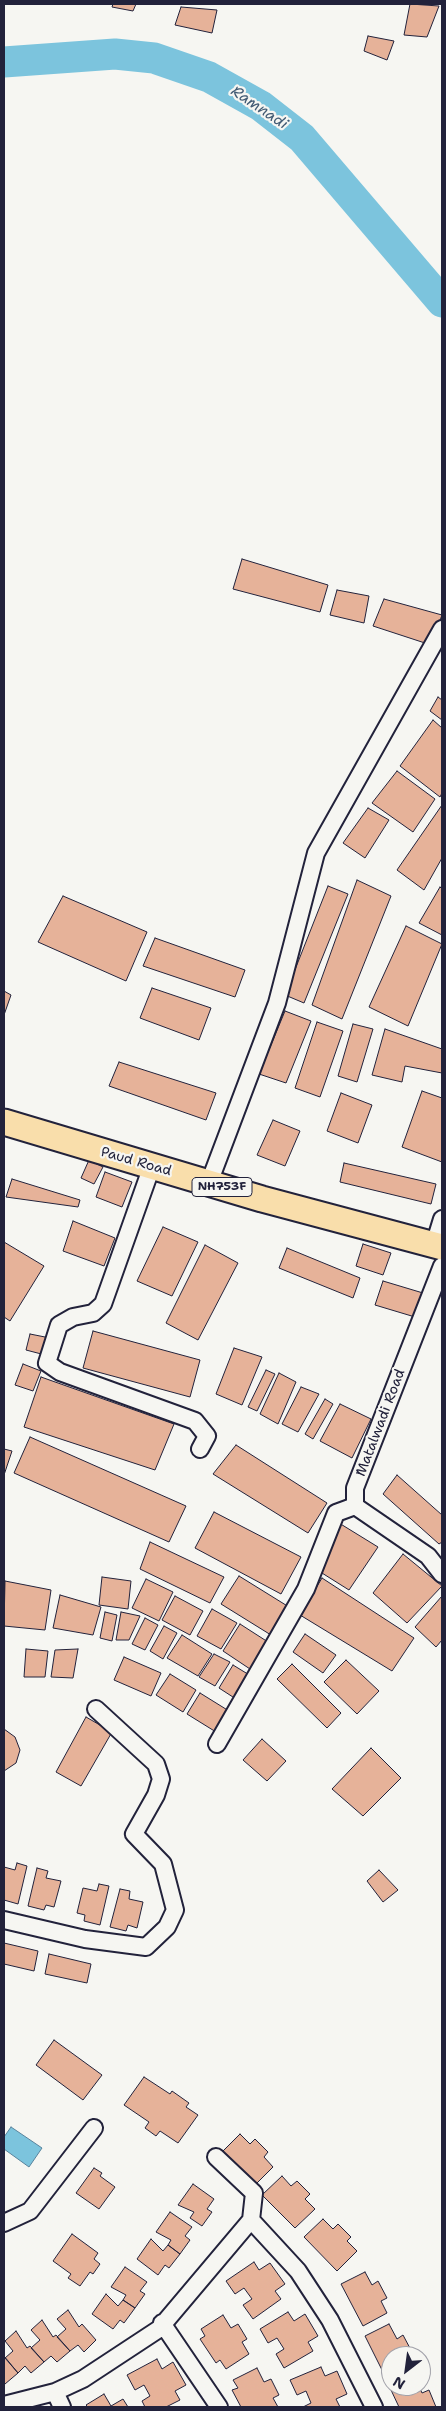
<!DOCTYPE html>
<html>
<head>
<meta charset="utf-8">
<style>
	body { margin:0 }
	#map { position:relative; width:446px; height:2411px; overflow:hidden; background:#f6f6f2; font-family:"Shantell Sans",sans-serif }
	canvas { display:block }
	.frame { position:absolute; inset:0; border:5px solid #22223b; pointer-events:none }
	.north { position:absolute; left:381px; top:2346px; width:50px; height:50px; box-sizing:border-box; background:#f6f6f2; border:1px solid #a1a1a9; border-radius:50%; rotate:210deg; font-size:14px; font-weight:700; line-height:20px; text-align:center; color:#22223b }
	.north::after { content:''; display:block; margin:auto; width:18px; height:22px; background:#22223b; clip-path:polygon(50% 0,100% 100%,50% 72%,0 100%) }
</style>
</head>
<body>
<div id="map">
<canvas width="446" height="2411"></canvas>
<div class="frame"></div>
<div class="north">N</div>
</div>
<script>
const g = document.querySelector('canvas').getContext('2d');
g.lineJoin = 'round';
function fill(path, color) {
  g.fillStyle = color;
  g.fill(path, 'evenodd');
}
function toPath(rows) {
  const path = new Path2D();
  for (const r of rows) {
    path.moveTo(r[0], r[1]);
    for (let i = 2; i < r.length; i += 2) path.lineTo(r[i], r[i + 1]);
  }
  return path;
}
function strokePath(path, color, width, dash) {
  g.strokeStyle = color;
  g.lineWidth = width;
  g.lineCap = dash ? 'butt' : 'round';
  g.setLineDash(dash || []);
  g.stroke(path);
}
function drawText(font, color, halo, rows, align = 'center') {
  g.font = font + ' "Shantell Sans",sans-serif';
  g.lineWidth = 4.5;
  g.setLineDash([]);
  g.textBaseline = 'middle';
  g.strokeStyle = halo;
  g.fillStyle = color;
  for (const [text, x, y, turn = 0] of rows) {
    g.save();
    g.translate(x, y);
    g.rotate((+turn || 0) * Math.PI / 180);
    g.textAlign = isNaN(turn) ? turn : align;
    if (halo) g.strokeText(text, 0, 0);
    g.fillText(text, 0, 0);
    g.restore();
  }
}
const water = toPath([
	[11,2127,42,2148,29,2167,4,2149,4,2137,11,2127]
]);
fill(water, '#7cc4dd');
strokePath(water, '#58839c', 1);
strokePath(toPath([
	[4,62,115,54,154,58,209,77,261,106,302,138,442,302]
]), '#7cc4dd', 31);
const building = toPath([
	[113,4,136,4,133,11,112,7,113,4],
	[410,4,439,6,427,37,404,35,410,4],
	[181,7,217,10,212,33,175,25,181,7],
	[368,36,394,41,387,60,364,51,368,36],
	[242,559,328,585,320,612,233,589,242,559],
	[337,590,369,596,364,623,330,615,337,590],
	[384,599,442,615,431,645,373,626,384,599],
	[438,697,442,700,442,720,430,711,438,697],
	[433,720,442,728,442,793,440,797,400,766,433,720],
	[397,771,435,799,413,832,372,803,397,771],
	[442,805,442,858,424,890,397,870,442,805],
	[368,808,389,820,365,858,343,843,368,808],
	[357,880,391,896,342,1019,312,1005,357,880],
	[328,886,348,894,304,1003,285,995,328,886],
	[440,887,442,889,442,935,419,923,440,887],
	[63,896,147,932,126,981,38,942,63,896],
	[406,926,442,944,408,1026,369,1007,406,926],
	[155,938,245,970,235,997,143,966,155,938],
	[152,988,211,1008,199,1040,140,1018,152,988],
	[4,991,11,995,4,1015,4,991],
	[285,1011,311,1021,286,1083,259,1074,285,1011],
	[317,1022,343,1031,320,1097,295,1088,317,1022],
	[353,1024,373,1029,357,1082,338,1076,353,1024],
	[385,1029,442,1049,442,1073,405,1066,402,1082,372,1075,385,1029],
	[119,1062,216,1093,206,1120,109,1086,119,1062],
	[422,1091,442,1098,442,1162,402,1147,422,1091],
	[341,1093,372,1105,358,1143,327,1131,341,1093],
	[273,1120,300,1131,285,1166,257,1155,273,1120],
	[89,1160,103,1167,94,1184,81,1178,89,1160],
	[344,1163,436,1184,431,1204,340,1182,344,1163],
	[105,1172,132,1182,122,1207,96,1197,105,1172],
	[12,1179,80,1200,78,1207,6,1197,12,1179],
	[73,1221,115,1238,104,1266,63,1251,73,1221],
	[163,1227,198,1242,172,1296,137,1281,163,1227],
	[4,1242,44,1266,10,1321,4,1317,4,1242],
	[363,1244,391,1253,383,1275,356,1266,363,1244],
	[205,1245,238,1263,198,1340,166,1323,205,1245],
	[287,1248,360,1278,353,1298,279,1268,287,1248],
	[383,1281,423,1293,415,1317,375,1305,383,1281],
	[93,1331,200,1360,190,1397,83,1368,93,1331],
	[30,1334,50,1338,49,1356,26,1350,30,1334],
	[234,1348,262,1357,242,1405,216,1394,234,1348],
	[23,1364,41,1371,33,1391,15,1385,23,1364],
	[266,1370,275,1374,257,1411,248,1407,266,1370],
	[279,1373,296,1382,278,1424,260,1414,279,1373],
	[41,1377,174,1424,155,1470,24,1427,41,1377],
	[301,1387,319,1394,298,1432,282,1424,301,1387],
	[325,1399,333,1404,313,1439,305,1434,325,1399],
	[340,1404,371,1419,352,1458,320,1441,340,1404],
	[30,1437,186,1506,169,1542,14,1473,30,1437],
	[236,1445,327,1503,308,1533,213,1474,236,1445],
	[4,1449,12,1451,4,1475,4,1449],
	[397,1475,442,1515,442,1542,439,1544,383,1494,397,1475],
	[214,1512,301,1557,281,1594,195,1548,214,1512],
	[339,1523,378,1547,349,1590,314,1568,339,1523],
	[150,1542,224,1577,210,1603,140,1569,150,1542],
	[403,1554,442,1586,407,1623,373,1593,403,1554],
	[239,1576,289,1607,271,1635,221,1604,239,1576],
	[102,1577,131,1581,128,1609,99,1605,102,1577],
	[322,1578,414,1638,392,1671,300,1615,322,1578],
	[146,1579,173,1592,159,1621,132,1608,146,1579],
	[5,1581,51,1590,45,1630,4,1626,5,1581],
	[60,1595,101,1607,93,1635,53,1628,60,1595],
	[175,1596,203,1611,190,1635,162,1620,175,1596],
	[442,1596,442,1640,436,1647,415,1627,442,1596],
	[212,1609,237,1623,221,1649,197,1636,212,1609],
	[105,1612,117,1615,112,1641,100,1638,105,1612],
	[121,1612,140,1616,129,1640,116,1640,121,1612],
	[145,1618,158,1625,145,1650,132,1644,145,1618],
	[240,1624,268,1642,250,1669,223,1651,240,1624],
	[164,1626,177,1633,163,1659,150,1651,164,1626],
	[305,1634,336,1655,323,1673,293,1652,305,1634],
	[182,1635,212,1654,198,1676,167,1658,182,1635],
	[26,1649,48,1651,45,1677,24,1677,26,1649],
	[78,1649,73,1678,51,1677,55,1650,78,1649],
	[214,1654,230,1662,215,1686,199,1677,214,1654],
	[124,1657,161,1673,151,1696,114,1680,124,1657],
	[346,1660,379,1691,357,1714,324,1682,346,1660],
	[292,1664,341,1713,327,1728,277,1679,292,1664],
	[233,1665,251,1676,236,1699,219,1688,233,1665],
	[170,1674,196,1690,183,1712,156,1695,170,1674],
	[200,1693,229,1711,216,1732,187,1714,200,1693],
	[86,1717,112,1732,81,1786,56,1772,86,1717],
	[4,1729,15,1737,20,1750,16,1763,4,1771,4,1729],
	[262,1739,286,1761,267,1781,243,1760,262,1739],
	[371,1748,401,1778,363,1816,332,1789,371,1748],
	[17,1863,27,1866,18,1904,4,1900,4,1867,15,1870,17,1863],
	[37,1868,48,1871,46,1878,61,1881,54,1907,46,1905,44,1910,28,1906,37,1868],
	[379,1870,398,1890,383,1902,367,1881,379,1870],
	[99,1884,109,1886,100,1925,84,1921,85,1915,77,1913,83,1888,97,1891,99,1884],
	[120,1889,130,1891,129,1899,143,1902,137,1928,128,1925,126,1931,110,1927,120,1889],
	[4,1943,38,1951,34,1971,4,1964,4,1943],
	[49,1954,91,1964,87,1983,45,1974,49,1954],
	[54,2040,102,2075,83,2100,36,2065,54,2040],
	[144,2077,170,2094,172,2091,189,2103,186,2107,198,2115,178,2143,160,2131,156,2136,145,2128,149,2122,124,2105,144,2077],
	[240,2134,250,2144,255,2139,268,2152,264,2157,273,2167,254,2186,221,2153,240,2134],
	[94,2168,102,2173,100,2176,115,2187,99,2209,76,2193,94,2168],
	[282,2176,291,2186,297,2181,310,2194,305,2199,315,2209,295,2228,262,2195,282,2176],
	[193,2184,214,2199,207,2209,212,2212,202,2226,190,2218,194,2212,178,2205,193,2184],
	[170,2212,192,2227,185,2236,190,2240,180,2254,168,2245,171,2240,156,2232,170,2212],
	[323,2219,333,2229,338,2224,351,2237,347,2241,357,2251,337,2271,304,2237,323,2219],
	[72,2234,98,2253,94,2259,100,2264,93,2274,90,2272,80,2286,68,2278,71,2274,53,2261,72,2234],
	[151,2239,163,2251,168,2245,180,2254,169,2268,165,2265,158,2275,137,2259,151,2239],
	[254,2262,259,2270,270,2263,285,2284,275,2291,281,2299,253,2319,243,2305,252,2299,244,2288,235,2294,226,2281,254,2262],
	[125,2267,147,2282,140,2291,145,2294,135,2308,123,2300,126,2295,111,2287,125,2267],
	[365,2272,372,2285,378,2281,387,2298,381,2301,387,2313,363,2326,341,2284,365,2272],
	[106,2294,118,2306,123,2300,135,2308,124,2323,120,2320,113,2329,92,2314,106,2294],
	[68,2310,79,2327,82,2324,96,2340,84,2352,78,2345,70,2351,57,2337,66,2329,57,2319,68,2310],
	[288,2312,294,2321,305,2314,318,2336,308,2342,313,2351,284,2368,276,2354,284,2349,277,2338,268,2343,260,2329,288,2312],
	[223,2315,231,2328,238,2324,247,2339,242,2342,249,2354,226,2369,220,2360,216,2363,200,2339,205,2336,201,2329,223,2315],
	[42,2320,53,2337,56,2335,70,2351,57,2362,51,2356,44,2362,31,2348,40,2340,31,2330,42,2320],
	[389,2324,397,2339,403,2335,412,2352,406,2356,391,2356,391,2378,387,2380,365,2336,389,2324],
	[16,2331,27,2348,30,2346,44,2362,31,2373,25,2366,18,2373,5,2358,13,2351,5,2341,16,2331],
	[4,2356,18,2373,5,2384,4,2383,4,2356],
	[157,2359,162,2369,173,2362,186,2385,175,2391,180,2400,166,2407,145,2407,142,2401,150,2396,144,2385,135,2390,127,2375,157,2359],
	[321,2367,325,2376,337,2371,347,2394,336,2399,340,2407,303,2407,311,2403,306,2391,297,2395,290,2380,321,2367],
	[257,2368,264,2382,271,2379,279,2395,273,2398,278,2407,241,2407,232,2390,238,2388,233,2380,257,2368],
	[399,2386,419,2386,422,2393,429,2390,436,2407,399,2407,391,2390,399,2386],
	[104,2394,111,2406,123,2399,128,2407,88,2407,86,2405,104,2394]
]);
fill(building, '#e6b299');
strokePath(building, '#22223b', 1);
const minor = toPath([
	[152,1166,103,1304,93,1313,73,1317,59,1325,47,1363,60,1372,195,1421,207,1436,200,1449],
	[209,1183,277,1003,316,853,442,629],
	[434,1245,442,1219],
	[442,1266,355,1488,355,1506,428,1556,442,1574],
	[217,1744,306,1589,336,1513,355,1506],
	[4,1920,85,1939,146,1947,167,1927,175,1910,163,1864,134,1834,156,1795,161,1779,156,1764,96,1709],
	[216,2157,254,2193,251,2220,298,2271,330,2320,374,2407],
	[4,2223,30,2211,94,2128],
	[162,2323,219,2407],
	[55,2392,62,2407],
	[4,2405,55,2392,83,2379,159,2329,251,2220]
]);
const primary = toPath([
	[4,1122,262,1199,442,1247]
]);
strokePath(minor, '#22223b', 20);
strokePath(primary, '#22223b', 29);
strokePath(minor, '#f6f6f2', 16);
strokePath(primary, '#f9deab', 25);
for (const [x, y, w] of [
	[222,1187,60]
]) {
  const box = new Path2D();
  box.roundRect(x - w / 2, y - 9.5, w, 19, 4);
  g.fillStyle = '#f6f6f2';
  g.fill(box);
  strokePath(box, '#22223b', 1);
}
drawText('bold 12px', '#22223b', null, [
	["NH753F",222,1187]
]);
drawText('14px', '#22223b', '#f6f6f2', [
	["Paud Road",136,1162,16],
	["Matalwadi Road",381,1423,-69]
]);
drawText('italic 15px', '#425b74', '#f6f6f2', [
	["Ramnadi",259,108,34]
]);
</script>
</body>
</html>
